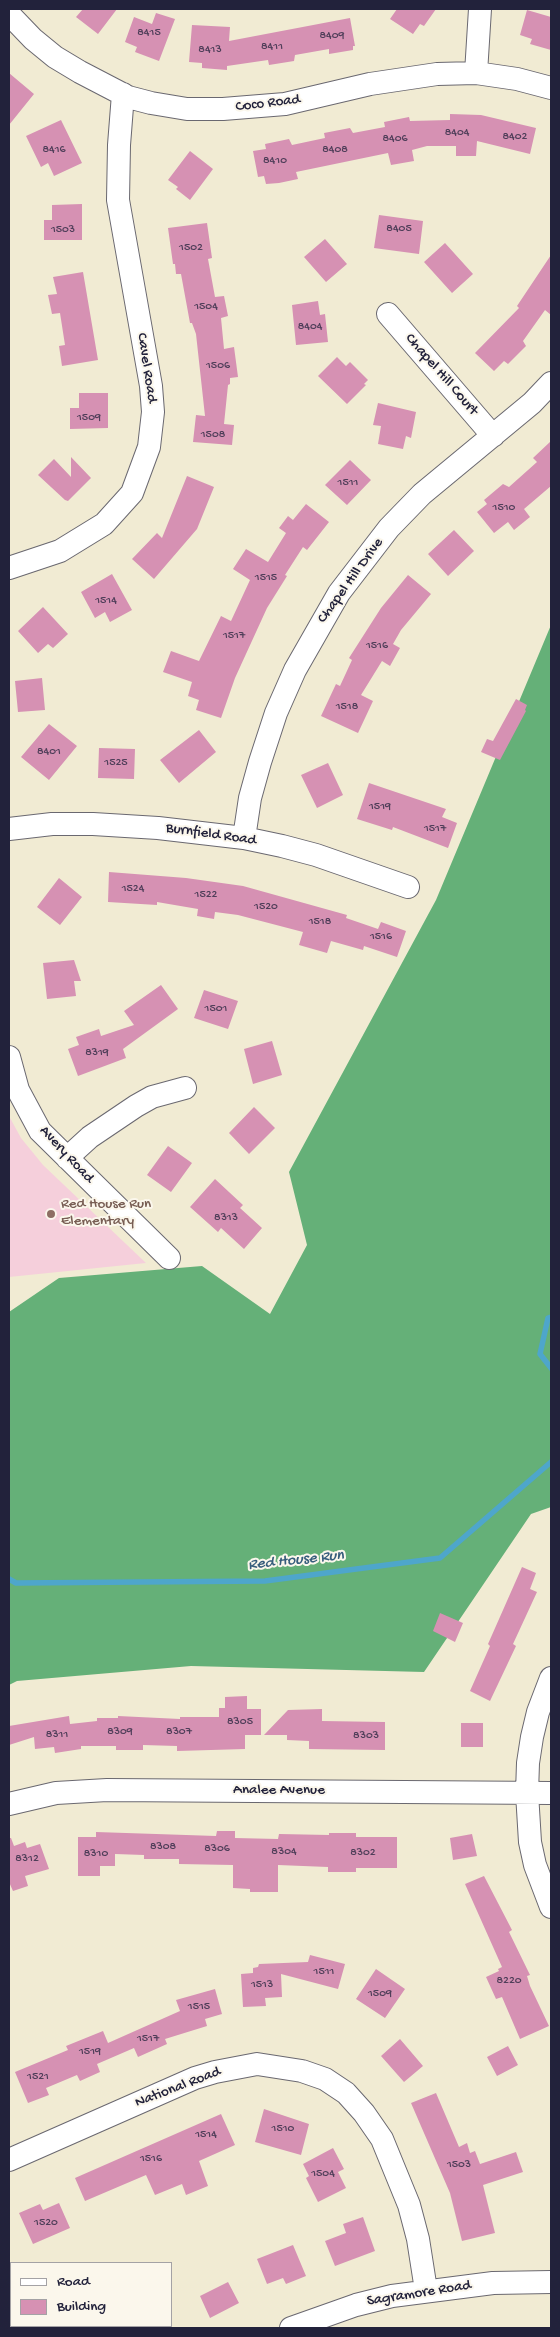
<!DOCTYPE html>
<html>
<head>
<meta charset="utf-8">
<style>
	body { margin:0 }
	#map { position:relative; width:560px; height:2337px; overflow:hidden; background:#f1ebd3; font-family:"Gochi Hand",sans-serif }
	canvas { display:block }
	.frame { position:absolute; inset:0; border:10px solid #22223b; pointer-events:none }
	.legend { position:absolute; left:10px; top:2262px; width:162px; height:65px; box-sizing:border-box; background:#fbf7ec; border:1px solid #a4a2a5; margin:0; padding:6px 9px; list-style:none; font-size:15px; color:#22223b }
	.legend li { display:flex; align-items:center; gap:10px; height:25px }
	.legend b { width:25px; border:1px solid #a4a2a5 }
</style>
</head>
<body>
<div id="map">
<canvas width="560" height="2337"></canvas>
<div class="frame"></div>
<ul class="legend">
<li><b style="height:6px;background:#fff"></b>Road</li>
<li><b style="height:14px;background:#d691b3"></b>Building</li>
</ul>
</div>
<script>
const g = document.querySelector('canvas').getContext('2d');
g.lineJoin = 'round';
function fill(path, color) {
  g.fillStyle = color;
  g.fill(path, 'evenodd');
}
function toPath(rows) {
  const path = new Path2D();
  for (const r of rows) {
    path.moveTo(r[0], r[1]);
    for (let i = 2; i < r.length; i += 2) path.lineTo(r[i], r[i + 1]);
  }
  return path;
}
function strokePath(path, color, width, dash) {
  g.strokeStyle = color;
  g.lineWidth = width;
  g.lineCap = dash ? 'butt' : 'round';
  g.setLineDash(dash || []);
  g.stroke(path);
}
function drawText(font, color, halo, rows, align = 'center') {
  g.font = font + ' "Gochi Hand",sans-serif';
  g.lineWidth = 4;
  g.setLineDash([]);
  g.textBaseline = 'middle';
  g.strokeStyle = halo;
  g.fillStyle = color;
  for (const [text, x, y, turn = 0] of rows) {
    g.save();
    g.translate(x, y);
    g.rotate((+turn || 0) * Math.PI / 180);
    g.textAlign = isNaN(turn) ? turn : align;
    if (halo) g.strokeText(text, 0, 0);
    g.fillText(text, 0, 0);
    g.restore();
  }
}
fill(toPath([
	[9,1116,21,1138,43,1165,146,1263,9,1277]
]), '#f5cfdb');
fill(toPath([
	[551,625,551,1507,531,1514,424,1672,191,1666,17,1681,9,1685,9,1312,59,1278,202,1266,270,1314,307,1245,289,1172,436,900]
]), '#65b078');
strokePath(toPath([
	[551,1317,548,1318,540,1354,551,1368],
	[9,1579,16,1583,265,1581,440,1558,551,1462]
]), '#4ea6cb', 5.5);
fill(toPath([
	[83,9,117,9,98,34,76,17],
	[397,9,436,9,424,26,420,24,413,34,390,19],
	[527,10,551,17,551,50,530,44,532,39,520,35],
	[156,13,175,19,159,61,135,52,137,47,125,42,134,17,152,24],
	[350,18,355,46,353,46,353,50,329,54,329,49,295,55,294,61,269,65,268,60,227,66,227,70,202,68,202,63,189,62,192,25,230,27,229,41],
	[9,73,34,94,9,125],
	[450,114,481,115,536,128,530,154,477,141,476,156,456,156,456,146,427,146,412,150,414,161,391,165,388,153,296,172,298,179,279,183,266,184,264,176,258,177,253,151,266,149,265,144,289,139,292,145,325,138,324,133,350,128,353,133,385,127,384,122,409,117,410,121,450,120],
	[61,120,82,163,54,176,48,163,41,167,26,136],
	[190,151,213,169,190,200,176,189,178,187,168,180],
	[82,204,82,240,44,240,44,220,52,220,52,205],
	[379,215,423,221,419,254,374,248],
	[207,223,212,258,208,259,215,297,224,296,228,316,221,318,224,349,234,347,238,377,230,378,230,384,228,385,224,424,234,425,232,445,193,442,196,415,205,416,196,334,192,323,190,323,181,274,176,274,175,264,173,264,168,228],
	[325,239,347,264,326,282,304,257],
	[445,243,473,274,452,293,424,262],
	[551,255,551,315,545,310,523,341,526,346,508,364,504,361,494,371,475,353,519,308,517,306],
	[83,272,98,360,62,366,59,346,65,345,60,313,52,314,48,295,57,294,53,277],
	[318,301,320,315,325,314,328,342,296,345,292,305],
	[337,357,346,366,350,362,368,380,364,384,366,385,347,404,318,376],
	[79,393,108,393,108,428,70,429,70,408,79,408],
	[378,403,416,412,411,438,406,436,403,449,378,444,381,426,373,425],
	[551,441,551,486,524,509,530,517,514,530,508,522,494,533,477,512,487,504,484,500,503,484,509,487,537,462,533,458],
	[71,457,91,478,68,501,65,500,38,475,54,459,71,477],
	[350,460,371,480,347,505,325,485],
	[187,476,214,487,197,529,154,579,132,559,157,533,162,538],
	[306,504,329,522,307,550,303,547,285,575,287,576,267,608,235,678,221,718,196,710,199,700,188,696,192,682,163,672,171,651,199,661,221,616,231,621,250,580,233,569,246,549,268,562,286,533,279,528,288,516,293,520],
	[454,530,474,551,448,576,428,554],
	[112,574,132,610,110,622,105,612,95,618,81,592],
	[408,575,431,594,401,630,393,644,400,648,390,666,382,661,361,695,373,701,358,733,321,716,336,684,340,686,352,660,349,658,381,608],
	[43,607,68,634,53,648,48,644,38,653,18,631],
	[42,678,45,710,18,712,15,681],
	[516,699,527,705,525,710,526,711,500,760,481,752,487,739,493,741],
	[49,724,77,746,49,780,21,757],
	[199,730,216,752,179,783,160,760],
	[99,748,135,749,134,779,98,778],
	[328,763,343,795,317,808,301,775],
	[369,783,446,809,442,817,457,823,448,848,393,827,392,830,357,819],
	[109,872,186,878,243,886,347,915,346,918,378,929,381,922,406,931,397,957,364,946,363,950,331,941,327,953,299,945,303,932,238,915,215,912,214,919,197,916,198,909,157,902,157,905,108,902],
	[59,878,82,897,60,925,37,907],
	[74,960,81,981,74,981,76,996,47,999,43,963],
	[161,985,178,1009,123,1049,126,1058,78,1076,68,1049,79,1045,76,1037,99,1029,101,1036,134,1025,124,1011],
	[204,990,238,1001,228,1029,194,1018],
	[272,1041,282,1075,253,1084,244,1049],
	[254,1107,275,1128,249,1154,229,1133],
	[168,1146,192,1163,171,1192,147,1175],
	[215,1179,243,1205,240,1208,262,1228,244,1249,221,1228,218,1232,190,1207],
	[522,1567,536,1573,530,1589,537,1592,513,1644,516,1646,490,1701,470,1691,490,1646,488,1644],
	[440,1613,463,1623,455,1642,433,1631],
	[247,1696,247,1709,261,1709,261,1735,245,1735,245,1749,177,1751,177,1746,143,1745,143,1750,116,1750,116,1746,81,1746,81,1749,55,1753,54,1747,35,1749,34,1737,9,1745,9,1726,69,1716,70,1724,97,1721,97,1718,118,1718,118,1716,180,1719,180,1717,219,1717,219,1708,225,1708,225,1697],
	[322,1709,322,1721,385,1722,385,1750,309,1749,309,1741,287,1740,287,1735,264,1735,288,1710],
	[461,1723,483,1723,483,1747,461,1747],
	[217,1831,235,1831,235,1838,278,1839,279,1834,329,1835,329,1833,356,1833,356,1837,397,1837,397,1868,356,1868,356,1872,328,1872,328,1867,278,1865,278,1892,250,1892,250,1889,233,1888,233,1865,179,1864,179,1859,144,1859,144,1855,115,1854,115,1866,100,1866,100,1876,78,1876,78,1837,96,1837,96,1832,216,1836],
	[472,1834,477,1856,453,1860,450,1838],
	[9,1838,11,1838,14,1846,25,1842,27,1848,40,1844,49,1869,25,1876,28,1886,13,1891,9,1882],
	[484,1876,512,1930,509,1932,530,1975,527,1976,530,1986,549,2026,520,2039,502,1997,496,1999,486,1977,499,1971,498,1969,502,1967,465,1884],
	[310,1955,345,1964,338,1989,281,1974,282,1997,265,1998,266,2006,243,2007,241,1974,253,1973,253,1968,258,1967,259,1964,308,1962],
	[376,1969,405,1989,385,2018,356,1999],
	[215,1989,222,2014,205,2019,207,2026,165,2039,167,2044,138,2057,134,2048,97,2064,100,2072,80,2081,77,2075,46,2088,49,2095,28,2103,15,2072,68,2050,66,2046,103,2031,108,2043,180,2011,176,2000],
	[400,2039,423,2066,404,2082,381,2056],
	[508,2046,518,2065,497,2076,487,2057],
	[436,2093,459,2147,467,2143,470,2153,475,2151,480,2164,516,2152,523,2172,483,2185,495,2233,462,2241,450,2193,411,2103],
	[264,2109,309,2124,301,2155,255,2142],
	[221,2114,235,2145,199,2161,208,2186,186,2195,182,2184,155,2195,146,2175,85,2201,75,2178],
	[333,2148,344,2169,338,2172,346,2188,318,2202,306,2178,309,2176,303,2164],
	[59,2203,70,2228,33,2244,19,2213,40,2204,43,2210],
	[363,2217,375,2251,335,2266,325,2241,346,2233,343,2224],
	[293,2245,306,2276,286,2284,283,2278,267,2284,257,2259],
	[228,2282,239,2303,210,2318,200,2296]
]), '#d691b3');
const street = toPath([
	[9,14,33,39,55,57,80,72,128,97,151,103,187,109,223,109,285,104,370,84,437,74,476,73,517,79,551,88],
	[476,73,480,9],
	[388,314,493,436],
	[9,568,60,551,104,524,132,493,149,447,153,412,151,386,118,200,119,145,123,94],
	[9,829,52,824,93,824,158,828,244,838,282,846,316,855,408,887],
	[244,838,250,798,260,762,276,713,295,670,339,593,389,528,422,494,532,403,551,383],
	[9,1057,18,1090,40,1131,169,1258],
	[67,1158,90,1137,136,1106,152,1097,185,1088],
	[551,1678,538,1712,532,1737,528,1763,527,1793,530,1842,535,1865,551,1907],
	[9,1804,56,1793,107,1790,551,1793],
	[9,2160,195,2078,215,2072,257,2064,302,2071,325,2079,346,2093,364,2113,382,2139,409,2205,418,2239,426,2290],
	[291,2328,356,2305,392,2296,493,2283,551,2282]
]);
strokePath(street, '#6a6870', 24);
strokePath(street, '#fff', 22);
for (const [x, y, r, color] of [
	[51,1214,5,"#8d6e63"]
]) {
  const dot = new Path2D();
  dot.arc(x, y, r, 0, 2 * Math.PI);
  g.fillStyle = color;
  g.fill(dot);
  strokePath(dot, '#fbf7ec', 2);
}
drawText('12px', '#4f3e59', null, [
	["8415",149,33],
	["8409",332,36],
	["8411",272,47],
	["8413",210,50],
	["8404",457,133],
	["8402",515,137],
	["8406",395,139],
	["8416",54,150],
	["8408",335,150],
	["8410",275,161],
	["8405",399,229],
	["1503",63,230],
	["1502",191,248],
	["1504",206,307],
	["8404",310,327],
	["1506",218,366],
	["1509",89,418],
	["1508",213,435],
	["1511",348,483],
	["1510",504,508],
	["1515",266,578],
	["1514",106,601],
	["1517",234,636],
	["1516",377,646],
	["1518",347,707],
	["8401",49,752],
	["1525",116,763],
	["1519",380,807],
	["1517",435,829],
	["1524",133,889],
	["1522",206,895],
	["1520",266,907],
	["1518",320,922],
	["1516",381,937],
	["1501",216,1009],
	["8319",97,1053],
	["8313",226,1218],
	["8305",240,1722],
	["8309",120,1732],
	["8307",179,1732],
	["8311",57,1735],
	["8303",366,1736],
	["8308",163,1847],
	["8306",217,1849],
	["8304",284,1852],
	["8302",363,1853],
	["8310",96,1854],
	["8312",27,1859],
	["1511",324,1972],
	["8220",509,1981],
	["1513",262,1985],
	["1509",380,1994],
	["1515",199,2007],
	["1517",148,2039],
	["1519",90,2052],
	["1521",38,2077],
	["1510",283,2129],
	["1514",206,2135],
	["1516",151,2159],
	["1503",459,2165],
	["1504",323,2174],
	["1520",46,2223]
]);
drawText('15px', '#22223b', '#fbf7ec', [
	["Coco Road",268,104,-7],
	["Cavel Road",146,368,81],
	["Chapel Hill Court",441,375,49],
	["Chapel Hill Drive",351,581,-54],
	["Burnfield Road",211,835,8],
	["Avery Road",66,1155,47],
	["Analee Avenue",279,1791],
	["National Road",178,2088,-21],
	["Sagramore Road",419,2294,-9]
]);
drawText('15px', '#785e54', '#fbf7ec', [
	["Red House Run",61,1205],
	["Elementary",61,1222]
], 'left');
drawText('italic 16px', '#365d7c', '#fbf7ec', [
	["Red House Run",296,1561,-6]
]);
</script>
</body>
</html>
